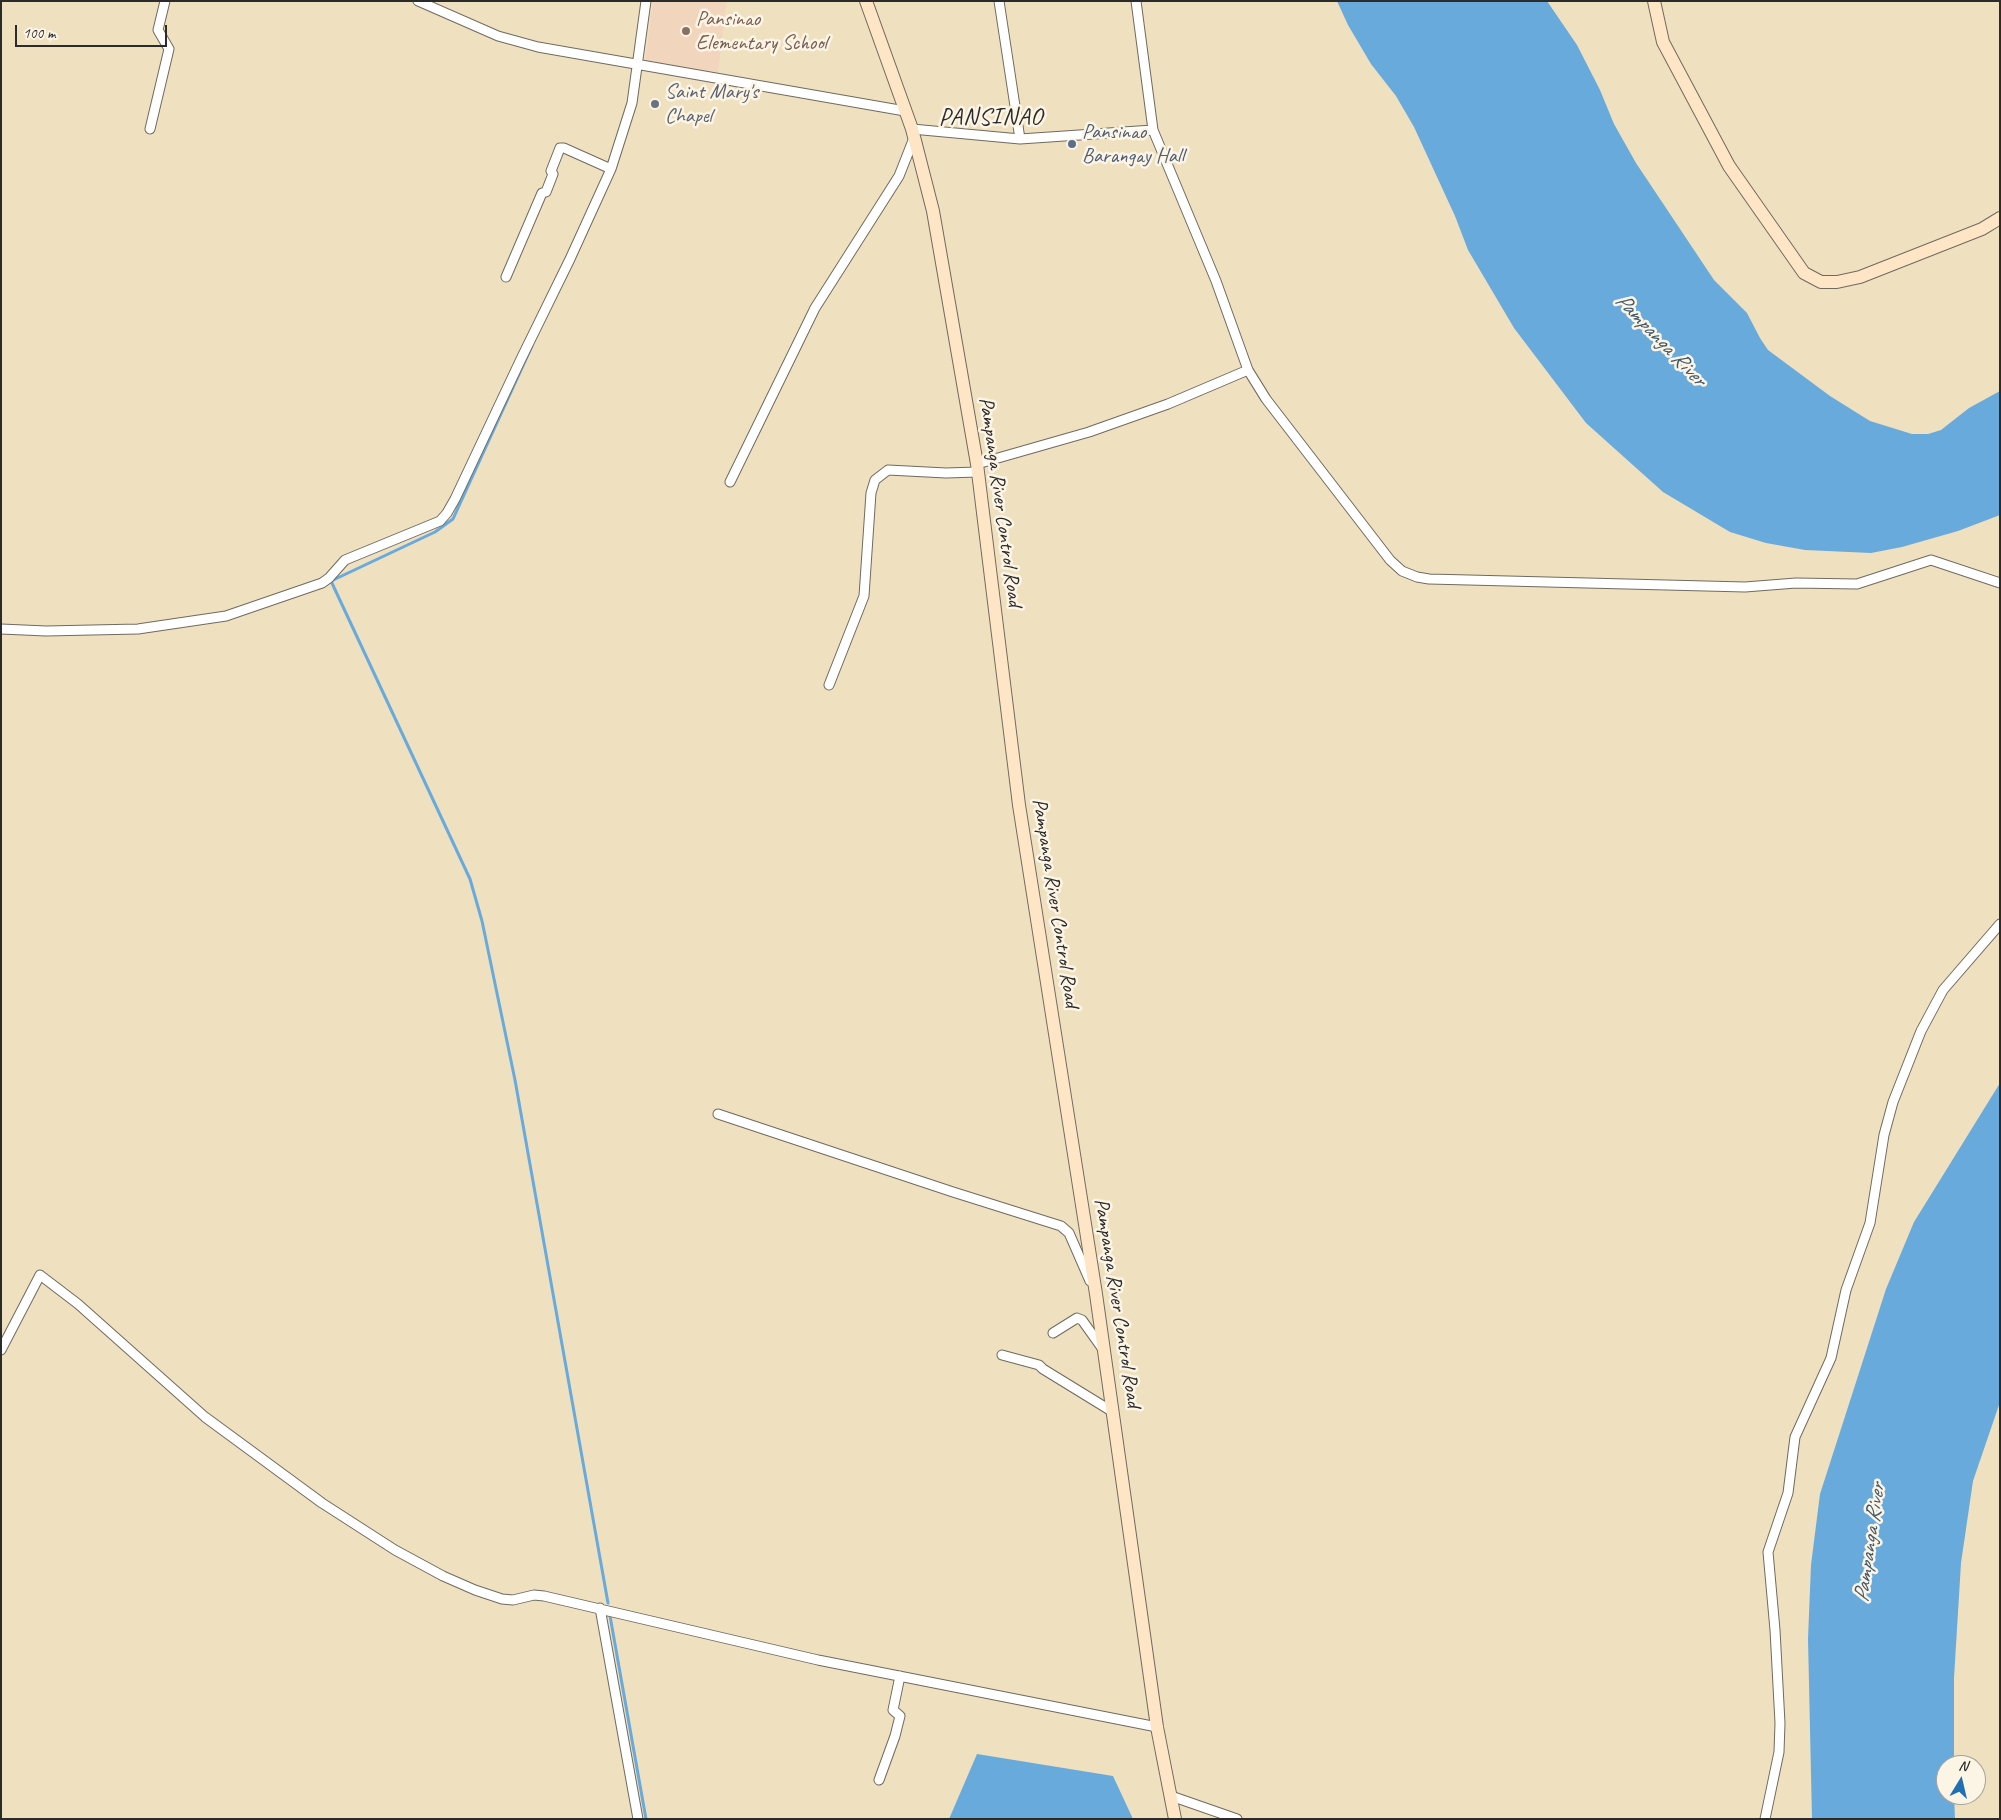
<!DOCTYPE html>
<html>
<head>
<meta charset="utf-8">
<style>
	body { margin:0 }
	#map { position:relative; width:2001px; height:1820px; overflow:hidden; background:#efe0c0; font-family:Caveat,sans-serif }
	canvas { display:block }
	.frame { position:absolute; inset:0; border:2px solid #2b2b2b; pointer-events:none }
	.north { position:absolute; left:1936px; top:1755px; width:50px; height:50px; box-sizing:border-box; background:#fcf5e5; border:1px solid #a8a49b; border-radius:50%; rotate:9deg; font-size:14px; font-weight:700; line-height:20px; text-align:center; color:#2b2b2b }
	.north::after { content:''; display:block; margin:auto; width:18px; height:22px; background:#1f6fb2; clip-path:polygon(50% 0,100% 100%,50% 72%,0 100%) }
	.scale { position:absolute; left:15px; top:25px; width:152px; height:22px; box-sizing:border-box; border:2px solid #2b2b2b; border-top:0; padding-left:6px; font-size:15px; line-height:18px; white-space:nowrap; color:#2b2b2b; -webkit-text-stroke:4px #fcf5e5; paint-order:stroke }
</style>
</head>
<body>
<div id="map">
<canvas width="2001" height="1820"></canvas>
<div class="frame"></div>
<div class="north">N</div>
<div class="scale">100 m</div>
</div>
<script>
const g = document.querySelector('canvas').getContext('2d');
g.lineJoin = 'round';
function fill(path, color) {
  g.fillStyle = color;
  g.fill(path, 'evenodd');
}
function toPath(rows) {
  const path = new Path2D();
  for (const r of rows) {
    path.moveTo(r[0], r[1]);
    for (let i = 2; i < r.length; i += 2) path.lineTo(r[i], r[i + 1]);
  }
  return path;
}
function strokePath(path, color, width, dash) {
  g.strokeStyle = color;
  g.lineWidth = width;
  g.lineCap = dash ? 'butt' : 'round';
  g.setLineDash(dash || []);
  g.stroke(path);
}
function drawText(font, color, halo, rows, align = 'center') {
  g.font = font + ' Caveat,sans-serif';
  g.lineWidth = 5;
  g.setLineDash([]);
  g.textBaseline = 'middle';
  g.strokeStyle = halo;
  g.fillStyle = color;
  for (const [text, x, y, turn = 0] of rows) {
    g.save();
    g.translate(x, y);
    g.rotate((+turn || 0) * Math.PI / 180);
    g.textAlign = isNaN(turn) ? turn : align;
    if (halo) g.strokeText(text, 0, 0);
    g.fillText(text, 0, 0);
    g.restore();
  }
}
fill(toPath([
	[653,1,727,1,718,72,645,62]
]), '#f1d5bc');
fill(toPath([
	[1337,1,1547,1,1577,45,1600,90,1614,124,1636,163,1714,280,1747,313,1760,338,1768,350,1830,396,1870,421,1912,434,1928,434,1941,430,1969,408,2000,391,2000,515,1958,531,1902,547,1871,553,1805,550,1766,543,1730,532,1663,492,1586,423,1514,328,1468,250,1455,216,1414,127,1396,96,1371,64,1348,25],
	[2000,1083,2000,1402,1973,1481,1961,1563,1954,1678,1954,1765,1946,1765,1946,1795,1954,1795,1955,1819,1812,1819,1808,1639,1811,1565,1820,1494,1886,1289,1914,1222],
	[977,1754,1113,1776,1133,1819,949,1819]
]), '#68aadc');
strokePath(toPath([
	[532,346,453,519,435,532,331,581,470,879,482,921,515,1080,608,1603],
	[610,1616,646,1819]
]), '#68aadc', 3);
const street = toPath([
	[418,1,498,36,538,47,905,111],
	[999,1,1020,139],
	[1136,1,1153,130,1216,281,1248,370,1266,399,1390,560,1402,571,1417,577,1429,579,1745,587,1796,583,1857,584,1931,560,2000,583],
	[150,129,169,49,158,30,165,1],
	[912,129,1020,139,1153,130],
	[506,277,542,193,546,192,553,174,551,171,560,148,564,148,611,169],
	[977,464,1089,432,1168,404,1248,370],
	[730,482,815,308,899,176,914,138],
	[1,629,46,631,138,629,226,616,322,583,329,578,345,560,440,521,447,513,455,499,521,359,570,259,611,169,632,103,646,1],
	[829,685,864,596,871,493,875,480,888,470,946,473,978,472],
	[718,1114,953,1192,1061,1226,1069,1233,1090,1281],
	[1053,1333,1077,1318,1082,1320,1102,1348],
	[1,1350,40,1275,78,1304,205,1417,322,1503,395,1550,443,1576,475,1590,502,1599,513,1600,534,1595,544,1596,818,1660,1157,1727],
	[1002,1355,1039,1365,1043,1369,1113,1412],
	[600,1608,638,1819],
	[879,1780,895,1736,900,1716,893,1710,900,1676],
	[1171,1796,1237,1819],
	[1765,1819,1779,1752,1780,1723,1775,1630,1768,1552,1788,1493,1795,1437,1831,1358,1846,1290,1870,1223,1884,1135,1893,1102,1921,1031,1943,990,2000,924]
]);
const secondary = toPath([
	[866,1,912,129,933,211,977,464,1019,805,1096,1294,1157,1727,1175,1819],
	[1654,1,1663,42,1729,166,1804,273,1821,282,1837,282,1860,277,1982,229,2000,218]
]);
strokePath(street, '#706a5f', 11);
strokePath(secondary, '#706a5f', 14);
strokePath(street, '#fff', 9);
strokePath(secondary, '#fde5c5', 12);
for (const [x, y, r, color] of [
	[686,31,5,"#8d6e63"],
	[655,104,5,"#6b7280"],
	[1072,144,5,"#5c6f8a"]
]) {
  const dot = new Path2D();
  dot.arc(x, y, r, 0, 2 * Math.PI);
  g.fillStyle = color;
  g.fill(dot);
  strokePath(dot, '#fcf5e5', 2);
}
drawText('21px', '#785e54', '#fcf5e5', [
	["Pansinao",696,19],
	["Elementary School",696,43]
], 'left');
drawText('21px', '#5b616d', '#fcf5e5', [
	["Saint Mary's",665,92],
	["Chapel",665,116]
], 'left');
drawText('21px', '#4e5e75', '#fcf5e5', [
	["Pansinao",1082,132],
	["Barangay Hall",1082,156]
], 'left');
drawText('21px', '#2b2b2b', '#fcf5e5', [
	["Pampanga River Control Road",1000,502,82],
	["Pampanga River Control Road",1055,903,81],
	["Pampanga River Control Road",1117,1303,81]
]);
drawText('italic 22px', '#405769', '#fcf5e5', [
	["Pampanga River",1660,340,46],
	["Pampanga River",1870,1543,-82]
]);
g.letterSpacing = '1px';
drawText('24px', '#2b2b2b', '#fcf5e5', [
	["PANSINAO",991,118]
]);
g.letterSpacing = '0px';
</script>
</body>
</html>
